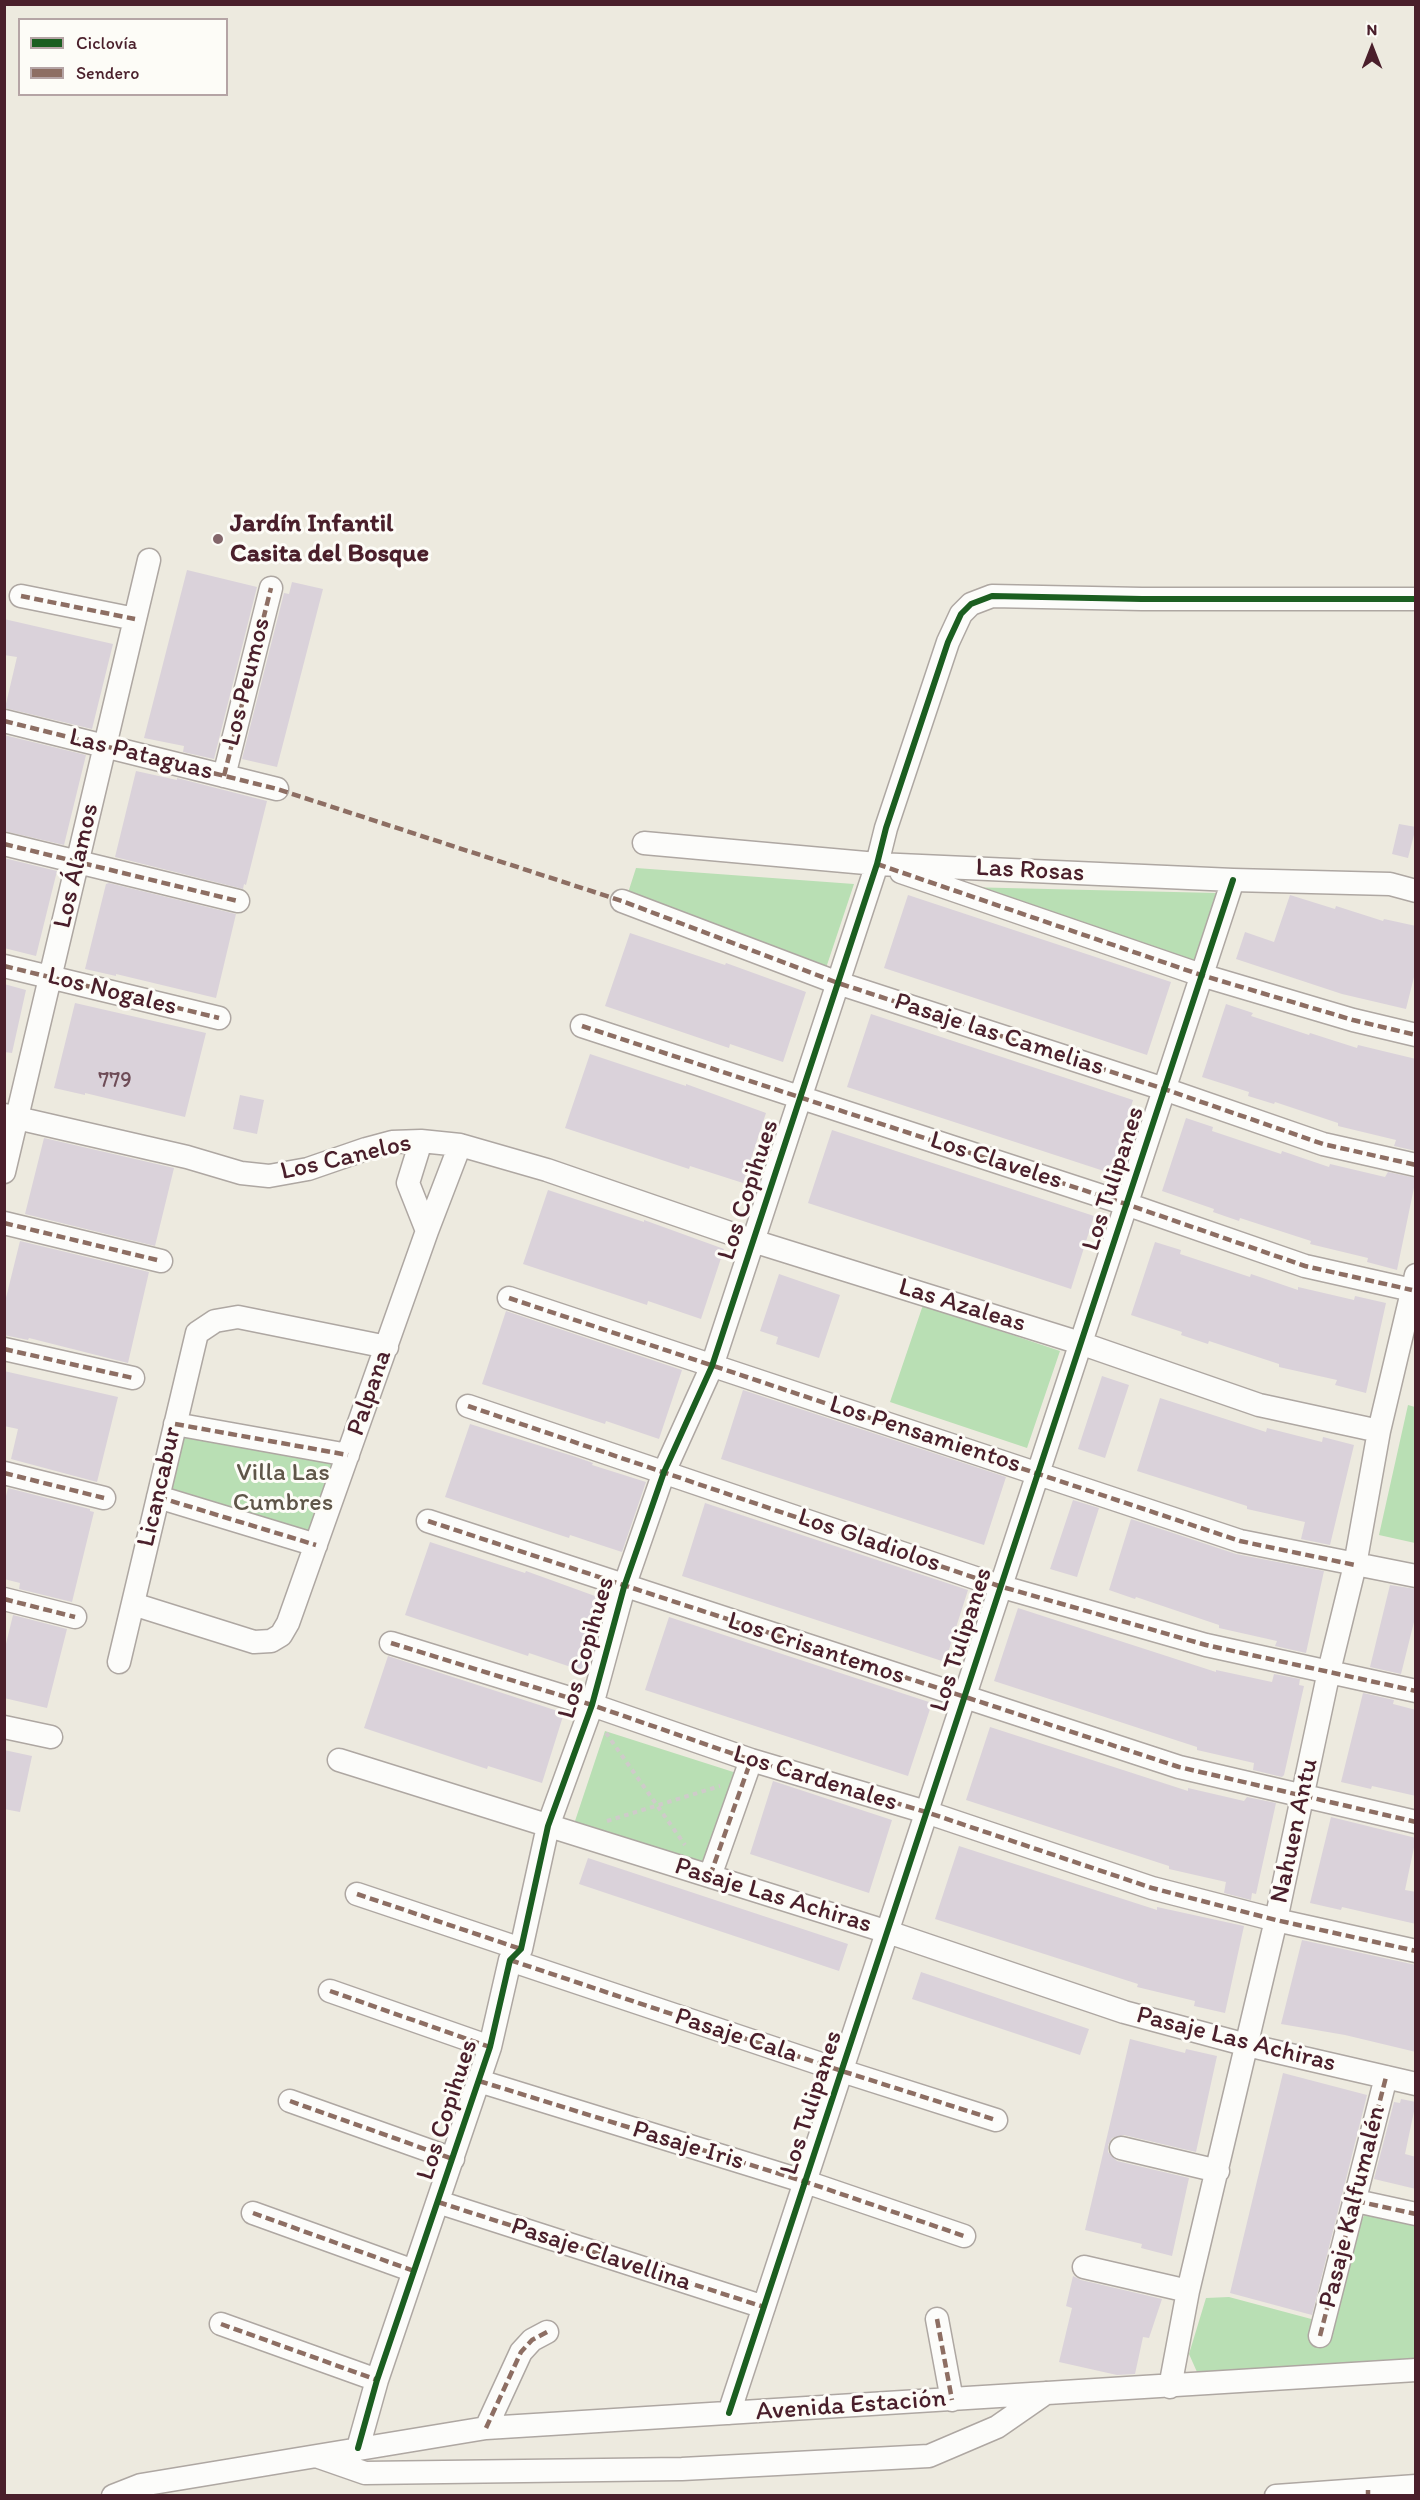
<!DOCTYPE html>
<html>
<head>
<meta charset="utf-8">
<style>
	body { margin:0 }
	#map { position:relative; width:1420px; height:2500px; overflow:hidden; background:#edeadf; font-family:Itim,sans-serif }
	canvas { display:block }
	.frame { position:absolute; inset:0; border:6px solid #4a1f2b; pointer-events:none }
	.legend { position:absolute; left:18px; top:18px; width:210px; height:78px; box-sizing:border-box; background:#fdfcf7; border:2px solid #b5a4a5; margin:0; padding:8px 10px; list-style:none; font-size:18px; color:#4a1f2b }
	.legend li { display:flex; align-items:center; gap:12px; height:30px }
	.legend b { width:30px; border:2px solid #b5a4a5 }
	.north { position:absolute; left:1342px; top:18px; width:60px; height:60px; -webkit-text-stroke:4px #fdfcf7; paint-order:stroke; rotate:0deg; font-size:16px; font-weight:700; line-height:24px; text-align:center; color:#4a1f2b }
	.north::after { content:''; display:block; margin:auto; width:21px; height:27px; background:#4a1f2b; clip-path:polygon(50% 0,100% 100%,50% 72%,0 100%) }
</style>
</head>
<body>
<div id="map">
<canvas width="1420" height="2500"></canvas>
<div class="frame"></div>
<ul class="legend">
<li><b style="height:8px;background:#1b5e20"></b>Ciclovía</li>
<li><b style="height:8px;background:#8d6e63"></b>Sendero</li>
</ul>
<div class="north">N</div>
</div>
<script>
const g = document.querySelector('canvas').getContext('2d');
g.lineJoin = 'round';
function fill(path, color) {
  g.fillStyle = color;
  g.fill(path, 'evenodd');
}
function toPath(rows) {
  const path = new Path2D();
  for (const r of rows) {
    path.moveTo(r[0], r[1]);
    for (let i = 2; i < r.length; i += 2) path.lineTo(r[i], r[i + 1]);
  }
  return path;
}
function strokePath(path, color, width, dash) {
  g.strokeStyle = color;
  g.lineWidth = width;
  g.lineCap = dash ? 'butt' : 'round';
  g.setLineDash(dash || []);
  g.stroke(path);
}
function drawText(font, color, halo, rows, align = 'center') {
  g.font = font + ' Itim,sans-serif';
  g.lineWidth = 6;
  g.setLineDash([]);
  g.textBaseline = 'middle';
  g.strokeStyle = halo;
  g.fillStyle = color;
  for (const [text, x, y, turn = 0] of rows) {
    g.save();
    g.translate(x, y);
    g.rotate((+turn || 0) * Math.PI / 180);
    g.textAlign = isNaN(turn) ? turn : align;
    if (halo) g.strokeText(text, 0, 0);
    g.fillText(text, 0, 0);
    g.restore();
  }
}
fill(toPath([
	[636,868,854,884,826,968,627,896],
	[964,887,1216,893,1195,964],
	[923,1305,1060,1351,1027,1448,890,1402],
	[1408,1405,1415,1407,1415,1543,1379,1535],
	[181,1433,338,1461,311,1535,167,1492],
	[605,1731,749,1777,711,1882,576,1830,575,1821],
	[1367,2211,1415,2220,1415,2362,1210,2374,1197,2372,1189,2354,1206,2298,1229,2297,1315,2320,1311,2337,1327,2344,1331,2339,1358,2226]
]), '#b9dfb4');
fill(toPath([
	[187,570,257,587,214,759,183,752,184,746,144,738],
	[292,582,323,589,277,767,242,759,284,593,289,594],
	[4,619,113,644,92,729,5,708,17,657,4,655],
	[4,735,86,755,64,845,4,831],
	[136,771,177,780,177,778,267,801,246,885,244,884,243,889,115,857],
	[1399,824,1416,827,1408,858,1392,854],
	[4,858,57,871,36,956,4,948],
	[109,883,236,914,216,998,116,974,116,976,85,969,106,884],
	[908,895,1171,982,1147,1055,884,968],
	[1290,895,1335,909,1336,906,1383,921,1384,919,1416,926,1416,969,1406,1009,1342,994,1236,959,1245,932,1274,942],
	[630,933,725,965,726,963,806,992,783,1062,730,1044,729,1048,605,1006],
	[4,984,26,990,12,1053,4,1052],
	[75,1003,206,1033,185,1117,85,1093,85,1095,54,1088],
	[1226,1004,1253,1013,1251,1016,1309,1035,1310,1033,1357,1048,1358,1045,1416,1059,1416,1151,1394,1146,1396,1140,1338,1126,1338,1123,1275,1102,1274,1104,1248,1096,1249,1092,1202,1077],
	[871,1014,1133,1100,1110,1173,847,1087],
	[590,1054,686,1086,686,1084,766,1113,743,1183,690,1166,689,1169,565,1128],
	[240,1095,264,1100,257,1134,233,1129],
	[1186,1118,1213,1127,1212,1131,1281,1154,1282,1151,1329,1167,1330,1164,1385,1177,1388,1172,1416,1178,1397,1270,1367,1262,1368,1258,1310,1244,1311,1241,1240,1218,1239,1221,1213,1212,1214,1209,1162,1191],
	[832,1130,1094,1216,1071,1289,808,1203],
	[44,1138,174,1168,155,1246,25,1214],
	[548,1190,644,1222,644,1220,724,1249,701,1319,648,1301,647,1305,523,1264],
	[20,1241,149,1272,128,1363,29,1338,28,1340,4,1335,4,1306],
	[1155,1242,1181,1250,1180,1254,1250,1277,1251,1274,1298,1290,1298,1287,1354,1300,1355,1296,1386,1303,1366,1393,1335,1385,1337,1380,1279,1367,1279,1364,1209,1341,1208,1344,1181,1335,1182,1332,1131,1315],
	[779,1274,840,1295,819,1358,776,1344,778,1337,760,1331],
	[506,1311,682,1370,659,1439,606,1421,605,1424,482,1384],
	[4,1371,118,1397,97,1482,11,1459,18,1429,4,1426],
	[1102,1376,1129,1385,1105,1458,1078,1449],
	[743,1390,1006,1477,984,1545,721,1459],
	[1160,1398,1266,1432,1267,1428,1322,1442,1323,1437,1354,1445,1330,1545,1301,1539,1305,1522,1247,1509,1247,1506,1137,1471],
	[470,1424,576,1457,593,1463,592,1465,646,1482,622,1552,570,1535,569,1538,445,1497],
	[8,1488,90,1509,90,1511,94,1512,72,1602,19,1589,20,1583,4,1579,4,1504],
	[1073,1500,1099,1508,1077,1577,1050,1569],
	[705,1503,968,1590,945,1662,682,1576],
	[1131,1519,1236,1554,1324,1571,1306,1653,1275,1646,1277,1641,1219,1628,1219,1625,1136,1597,1135,1599,1109,1590],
	[430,1542,525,1573,526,1571,606,1600,583,1671,529,1653,528,1656,405,1615],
	[1390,1585,1416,1589,1416,1614,1401,1674,1370,1667],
	[1018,1608,1216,1672,1216,1670,1272,1682,1274,1674,1300,1679,1299,1685,1304,1686,1284,1775,1282,1777,1253,1770,1254,1763,1197,1750,1197,1747,994,1681],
	[13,1615,67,1629,47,1708,4,1698,4,1652],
	[669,1617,932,1703,908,1776,645,1690],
	[388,1656,564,1713,542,1783,488,1766,487,1769,364,1728],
	[1363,1693,1394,1700,1393,1704,1416,1710,1416,1796,1372,1786,1371,1789,1341,1782],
	[990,1727,1188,1791,1188,1788,1244,1801,1247,1797,1276,1803,1256,1894,1252,1893,1251,1900,1224,1893,1226,1882,1169,1869,1169,1866,966,1800],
	[4,1750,32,1756,20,1812,4,1809],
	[773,1781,892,1820,869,1893,750,1854],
	[1331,1817,1416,1838,1405,1890,1416,1892,1416,1924,1342,1907,1341,1910,1310,1903],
	[959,1846,1157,1910,1157,1907,1244,1926,1225,2013,1194,2006,1195,2001,1137,1987,1138,1984,935,1919],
	[588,1858,848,1944,839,1971,579,1884],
	[1302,1940,1416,1965,1416,2052,1345,2035,1281,2024],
	[921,1972,1089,2029,1080,2055,912,1999],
	[1130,2039,1185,2053,1186,2049,1217,2056,1196,2152,1124,2135,1112,2138,1108,2145,1108,2152,1117,2161,1189,2178,1172,2256,1141,2248,1142,2244,1085,2230],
	[1283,2073,1367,2095,1312,2315,1230,2293],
	[1401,2099,1416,2102,1405,2154,1416,2157,1416,2189,1374,2179,1394,2102,1400,2103],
	[1073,2276,1081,2280,1162,2299,1149,2338,1143,2337,1135,2374,1117,2375,1059,2362,1072,2308,1066,2306]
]), '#dad2da');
const minor = toPath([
	[21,596,135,619],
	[4,721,277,789],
	[224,776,271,588],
	[644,843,877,864,1233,880,1390,884,1416,891],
	[4,844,238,901],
	[901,872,1201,975,1353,1020,1416,1035],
	[622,901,838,983,1164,1089,1323,1144,1416,1165],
	[4,966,219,1018],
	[582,1026,1126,1204,1305,1266,1412,1290],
	[4,1115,187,1157,241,1173,269,1176,308,1169,366,1149,392,1142,421,1141,460,1145,547,1170,753,1241,1080,1343,1259,1405,1379,1431],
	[421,1141,408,1183,427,1231],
	[4,1172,149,560],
	[4,1223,161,1261],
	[509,1298,1240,1541,1416,1576],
	[4,1349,133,1378],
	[468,1406,999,1586,1206,1645,1416,1691],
	[175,1424,348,1455],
	[4,1473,104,1498],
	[158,1497,316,1545],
	[428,1521,1179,1767,1416,1822],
	[4,1599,75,1617],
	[133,1604,254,1642,271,1641,281,1635,288,1623,427,1231,460,1145],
	[391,1643,592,1705,751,1760,926,1812,1152,1888,1276,1920,1416,1951],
	[119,1662,197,1333,215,1321,238,1317,387,1347],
	[4,1727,51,1737],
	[339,1760,888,1932,1124,2012,1247,2045,1416,2084],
	[710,1876,751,1760],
	[357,1894,521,1949],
	[510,1960,842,2071,996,2120],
	[330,1991,490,2047],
	[479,2081,806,2182,964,2236],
	[290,2101,453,2159],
	[1121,2148,1218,2171],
	[1356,2201,1416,2214],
	[438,2202,764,2307],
	[253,2213,414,2271],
	[1084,2267,1188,2291],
	[937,2319,952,2400],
	[221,2324,377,2380],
	[1320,2336,1386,2077],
	[1170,2387,1188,2291,1276,1920,1329,1671,1355,1565,1379,1431,1416,1275],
	[729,2413,1233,880],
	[486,2428,521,2352,532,2340,547,2332],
	[358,2448,377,2380,490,2047,510,1960,521,1949,548,1826,592,1705,624,1587,664,1472,712,1366,877,864,886,828,948,642,961,614,971,604,992,596,1142,599,1416,599],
	[319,2457,365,2473,682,2469,929,2456,997,2427,1046,2393],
	[113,2496,141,2485,486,2428,1416,2370],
	[1276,2496,1416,2486]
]);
strokePath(minor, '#aea7a2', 25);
strokePath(toPath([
	[606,1733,685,1845],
	[607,1821,720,1786]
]), '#cfcbca', 4, [4.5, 4.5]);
strokePath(minor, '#fcfcfa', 22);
strokePath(toPath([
	[21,596,135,619],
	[4,721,277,789,622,901,838,983,1164,1089,1323,1144,1416,1165],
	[224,776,271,588],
	[4,844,238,901],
	[877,864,1201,975,1353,1020,1416,1035],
	[4,966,219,1018],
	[582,1026,1126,1204,1305,1266,1412,1290],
	[4,1223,161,1261],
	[509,1298,1240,1541,1355,1565],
	[4,1349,133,1378],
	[468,1406,999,1586,1206,1645,1416,1691],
	[175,1424,348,1455],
	[4,1473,104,1498],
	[158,1497,316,1545],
	[428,1521,1179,1767,1416,1822],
	[4,1599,75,1617],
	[391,1643,592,1705,751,1760,926,1812,1152,1888,1276,1920,1416,1951],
	[710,1876,751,1760],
	[357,1894,521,1949],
	[510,1960,842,2071,996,2120],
	[330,1991,490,2047],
	[479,2081,806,2182,964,2236],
	[290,2101,453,2159],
	[1356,2201,1416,2214],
	[438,2202,764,2307],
	[253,2213,414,2271],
	[937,2319,952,2400],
	[221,2324,377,2380],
	[1320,2336,1386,2077],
	[486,2428,521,2352,532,2340,547,2332],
	[1368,2490,1368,2496]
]), '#8d6e63', 4.5, [9, 4.5]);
strokePath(toPath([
	[729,2413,1233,880],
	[358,2448,377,2380,490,2047,510,1960,521,1949,548,1826,592,1705,624,1587,664,1472,712,1366,877,864,886,828,948,642,961,614,971,604,992,596,1142,599,1416,599]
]), '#1b5e20', 6);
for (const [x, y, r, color] of [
	[218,539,6,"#83666a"]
]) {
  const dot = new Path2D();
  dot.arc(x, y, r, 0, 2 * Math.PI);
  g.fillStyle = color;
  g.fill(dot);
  strokePath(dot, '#fdfcf7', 2);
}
drawText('22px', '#6e4c57', null, [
	["779",115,1081]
]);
drawText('bold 26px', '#4a1f2b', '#fdfcf7', [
	["Jardín Infantil",230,524],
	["Casita del Bosque",230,554]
], 'left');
drawText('26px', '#4a1f2b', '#fdfcf7', [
	["Los Peumos",247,682,-76],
	["Las Pataguas",141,755,14],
	["Los Álamos",77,866,-77],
	["Las Rosas",1030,871,3],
	["Los Nogales",112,992,14],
	["Pasaje las Camelias",999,1035,18],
	["Los Canelos",346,1158,-13],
	["Los Claveles",996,1161,18],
	["Los Tulipanes",1114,1179,-72],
	["Los Copihues",749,1190,-72],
	["Las Azaleas",962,1306,17],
	["Palpana",370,1393,-71],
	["Los Pensamientos",925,1435,18],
	["Licancabur",160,1487,-77],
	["Los Gladiolos",869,1541,19],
	["Los Tulipanes",962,1640,-72],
	["Los Copihues",587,1648,-74],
	["Los Crisantemos",816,1649,18],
	["Los Cardenales",815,1779,17],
	["Nahuen Antu",1295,1831,-78],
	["Pasaje Las Achiras",773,1896,17],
	["Pasaje Cala",736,2036,18],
	["Pasaje Las Achiras",1236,2040,14],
	["Los Tulipanes",812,2103,-72],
	["Los Copihues",448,2110,-72],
	["Pasaje Iris",688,2146,17],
	["Pasaje Kalfumalén",1353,2207,-76],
	["Pasaje Clavellina",601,2255,18],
	["Avenida Estación",851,2406,-4]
]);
drawText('26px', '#5f5649', '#fdfcf7', [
	["Villa Las",283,1473],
	["Cumbres",283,1503]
]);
</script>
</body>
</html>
